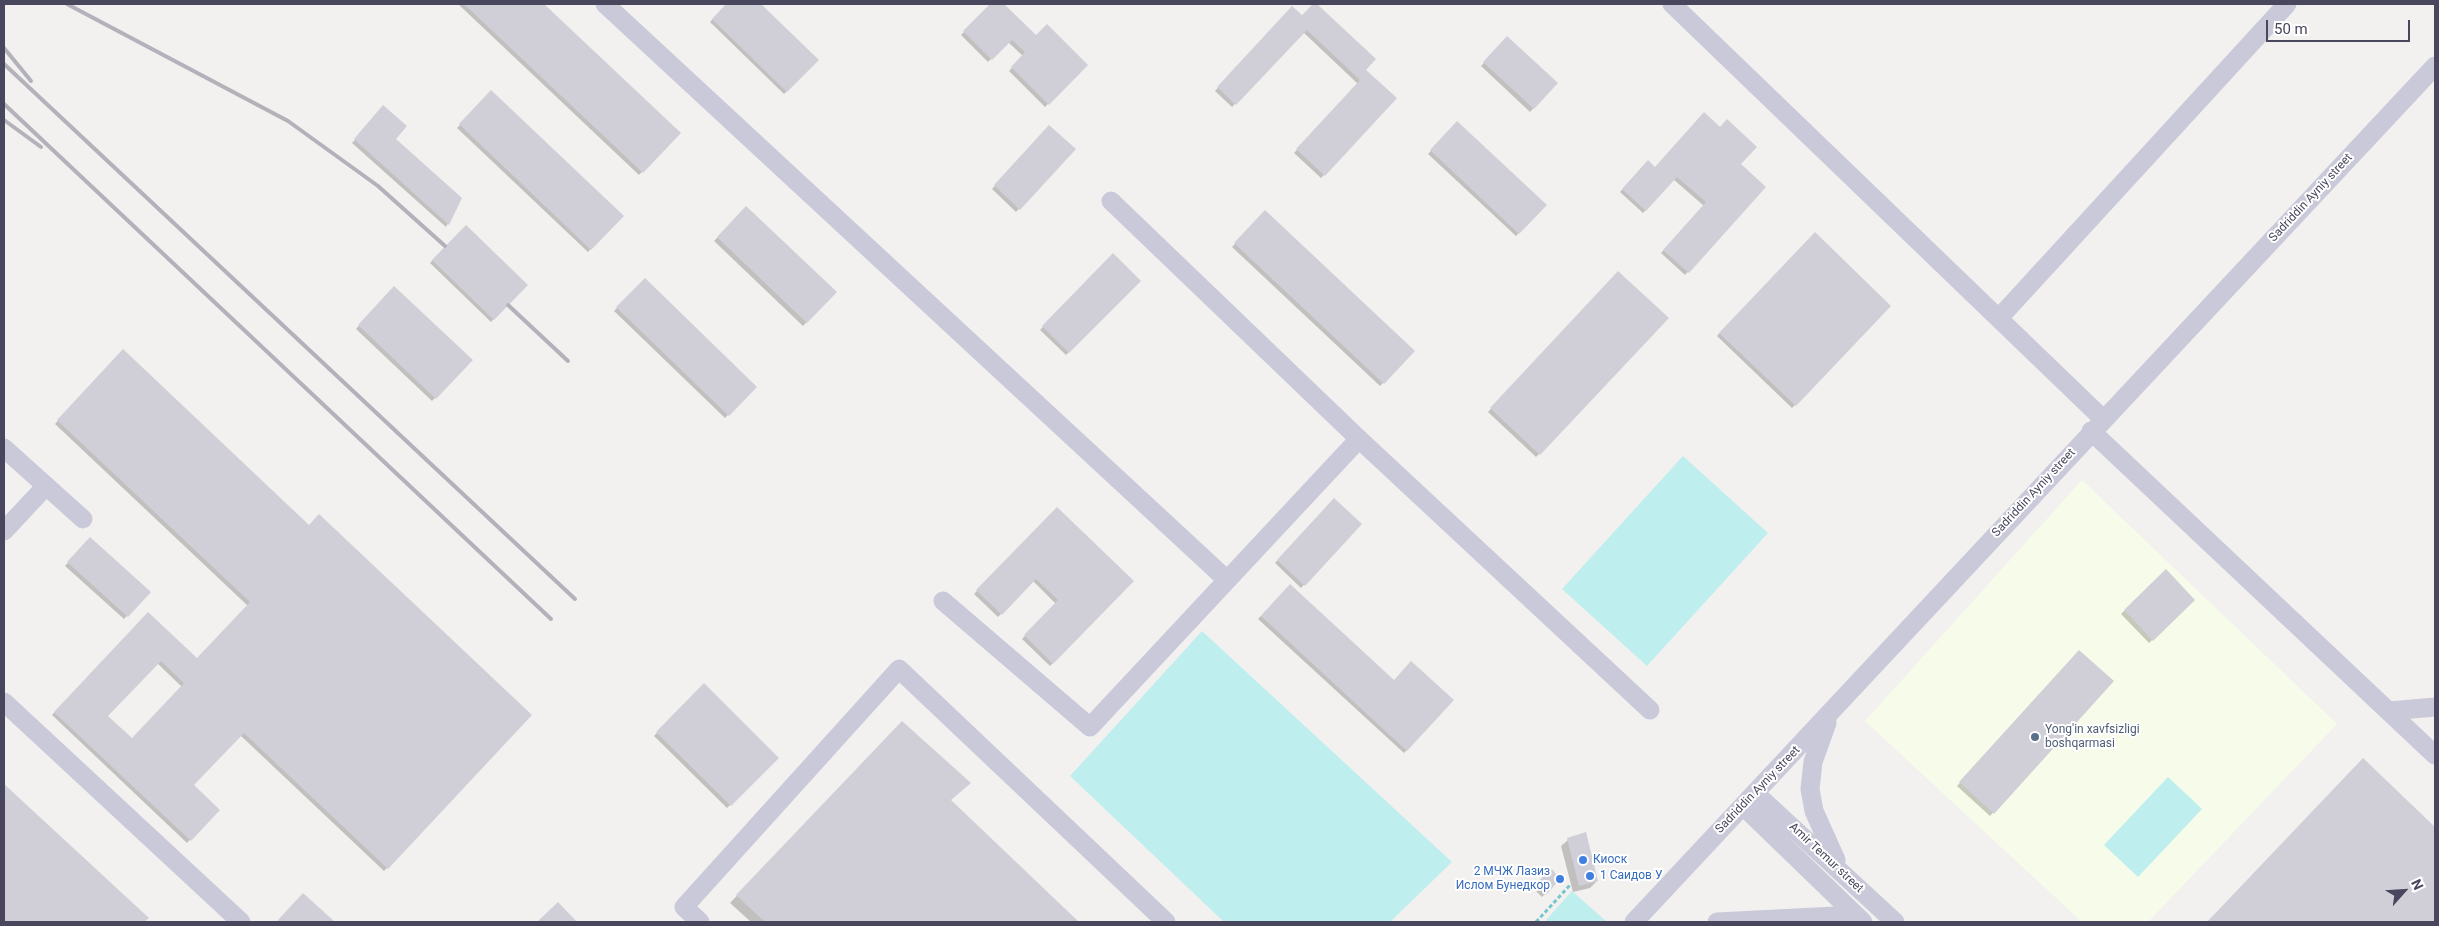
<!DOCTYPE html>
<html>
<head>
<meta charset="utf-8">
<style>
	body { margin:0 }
	#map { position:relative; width:2439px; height:926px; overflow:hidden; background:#f2f1ef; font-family:Roboto,sans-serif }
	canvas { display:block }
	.frame { position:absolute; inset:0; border:5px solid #48475d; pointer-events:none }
	.north { position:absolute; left:2379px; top:866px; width:50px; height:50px; -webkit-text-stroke:4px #fff; paint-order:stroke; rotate:64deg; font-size:14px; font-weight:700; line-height:20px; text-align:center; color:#48475d }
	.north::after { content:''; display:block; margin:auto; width:18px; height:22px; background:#48475d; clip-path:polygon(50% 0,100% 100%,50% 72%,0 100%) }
	.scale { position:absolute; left:2266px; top:20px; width:144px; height:22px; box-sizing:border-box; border:2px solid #48475d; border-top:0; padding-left:6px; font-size:15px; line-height:18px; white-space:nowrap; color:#48475d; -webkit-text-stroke:4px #fff; paint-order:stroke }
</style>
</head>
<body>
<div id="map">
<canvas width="2439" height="926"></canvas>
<div class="frame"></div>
<div class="north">N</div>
<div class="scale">50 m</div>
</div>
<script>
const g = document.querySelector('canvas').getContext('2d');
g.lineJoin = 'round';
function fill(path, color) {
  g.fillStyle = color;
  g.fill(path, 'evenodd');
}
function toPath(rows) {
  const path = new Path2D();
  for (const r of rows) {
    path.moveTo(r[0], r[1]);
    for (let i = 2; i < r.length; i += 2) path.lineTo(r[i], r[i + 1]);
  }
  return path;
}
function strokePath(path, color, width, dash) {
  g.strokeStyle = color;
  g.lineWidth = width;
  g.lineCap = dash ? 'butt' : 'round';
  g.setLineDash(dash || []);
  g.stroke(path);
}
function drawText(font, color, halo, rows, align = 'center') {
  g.font = font + ' Roboto,sans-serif';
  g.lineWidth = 4;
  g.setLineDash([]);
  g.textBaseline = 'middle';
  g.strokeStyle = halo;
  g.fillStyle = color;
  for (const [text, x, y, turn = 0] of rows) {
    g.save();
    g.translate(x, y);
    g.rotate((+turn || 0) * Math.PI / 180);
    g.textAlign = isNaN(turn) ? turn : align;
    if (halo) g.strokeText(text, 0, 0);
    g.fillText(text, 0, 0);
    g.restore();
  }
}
fill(toPath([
	[2082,480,2337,724,2148,922,2082,922,1865,721]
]), '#f6fce9');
fill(toPath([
	[1683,456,1768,533,1647,666,1562,589],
	[1202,631,1452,862,1390,922,1224,922,1070,776],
	[2168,777,2202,809,2138,877,2104,845],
	[1572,891,1606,921,1548,922,1546,920]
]), '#beefee');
fill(toPath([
	[458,4,543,4,679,133,639,175],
	[727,4,759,4,817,60,784,94,710,22],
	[992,4,1003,4,1036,37,1086,65,1045,107,1009,71,1023,56,1008,42,988,62,961,35],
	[1316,4,1375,59,1365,70,1396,99,1321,178,1294,153,1358,84,1303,32,1232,107,1215,91,1292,8,1302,17],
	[1507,38,1556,83,1530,112,1481,66],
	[491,92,622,216,588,252,457,128],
	[384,107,394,139,461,198,446,227,352,143],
	[1457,123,1545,206,1516,236,1428,154],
	[1049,127,1074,149,1016,212,992,189],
	[1720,129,1739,164,1765,187,1685,275,1661,253,1704,206,1673,179,1643,213,1620,192,1648,162,1655,168],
	[746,208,835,292,803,326,714,241],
	[1265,212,1413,351,1380,386,1232,247],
	[466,226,526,285,491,322,430,263],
	[1815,234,1890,306,1792,408,1717,336],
	[1113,255,1139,281,1066,355,1040,330],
	[1618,272,1667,318,1536,457,1488,412],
	[645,279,755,387,725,418,614,311],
	[394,288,471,360,432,401,356,329],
	[123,351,309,527,530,715,384,871,240,735,192,785,218,810,187,843,52,715,148,613,197,660,248,606,55,424],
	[157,663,182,687,132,740,107,716],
	[1334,500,1360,524,1301,588,1275,563],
	[1057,508,1132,581,1050,666,1022,639,1056,604,1033,581,998,617,974,594],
	[90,539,149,592,124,619,65,566],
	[2166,571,2193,600,2149,643,2121,614],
	[1290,585,1394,681,1452,700,1404,753,1258,619],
	[2079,652,2112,682,1990,816,1957,786],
	[704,685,777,758,727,808,654,736],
	[902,722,949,801,1078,922,751,922,730,903],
	[2363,760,2435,829,2435,922,2209,922],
	[4,786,147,918,143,922,4,922],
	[1568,840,1597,881,1590,888,1573,892,1561,846],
	[1551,870,1559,879,1542,897,1533,888],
	[303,895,333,922,277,922]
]), '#0003');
fill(toPath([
	[464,4,544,4,681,133,643,173],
	[726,4,761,4,819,60,787,92,712,19],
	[990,4,1004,4,1036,35,1047,24,1088,65,1049,105,1011,67,1025,52,1012,40,992,60,963,31],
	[1313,4,1317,4,1376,59,1366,70,1397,98,1325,176,1296,149,1360,80,1307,30,1236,105,1217,87,1292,6,1302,15],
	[1507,36,1558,83,1534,109,1483,62],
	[491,90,624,216,591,250,459,124],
	[383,105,407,126,396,139,462,198,449,225,354,139],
	[1704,112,1720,127,1727,119,1757,147,1741,164,1766,187,1689,273,1663,250,1706,202,1677,177,1646,211,1622,189,1648,160,1655,167],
	[1457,121,1547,205,1519,234,1430,150],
	[1049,125,1076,149,1020,210,994,185],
	[746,206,837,292,807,323,717,237],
	[1265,210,1415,351,1384,384,1234,243],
	[466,225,528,285,494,320,432,260],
	[1815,232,1891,306,1796,406,1719,333],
	[1113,253,1141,281,1069,353,1042,326],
	[1618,271,1669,318,1540,455,1490,408],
	[645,278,757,387,729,416,616,307],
	[394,286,473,360,436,399,358,325],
	[123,349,309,525,319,514,532,715,388,869,244,733,194,785,220,810,191,841,54,712,148,612,197,658,250,602,57,420],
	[161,661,184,683,132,738,108,716],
	[1334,498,1362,524,1305,586,1277,560],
	[1057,507,1134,581,1053,664,1024,635,1058,600,1036,579,1002,615,976,590],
	[90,537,151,592,128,617,67,562],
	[2166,569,2195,600,2153,641,2124,610],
	[1290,584,1394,680,1411,661,1454,700,1407,751,1261,616],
	[2079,650,2114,681,1994,814,1959,782],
	[704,683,779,758,731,806,656,732],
	[902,721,971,783,951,800,1079,922,765,922,736,895],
	[2363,758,2435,827,2435,922,2207,922],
	[4,784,149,918,144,922,4,922],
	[1586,832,1598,881,1579,886,1567,838],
	[1551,868,1560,879,1546,895,1536,884],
	[303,893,335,922,280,922,278,920],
	[558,902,577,922,537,922]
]), '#d0ced7');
strokePath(toPath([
	[1536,922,1571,884]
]), '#76c6cd', 3, [4, 2.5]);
strokePath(toPath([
	[605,4,1227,580],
	[1672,4,2103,419],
	[1111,201,1359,439,1650,710],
	[1999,318,2287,4],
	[2091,431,2435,755],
	[4,448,83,519],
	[4,531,46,486],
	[943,601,1090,727,1359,439],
	[4,702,241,922],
	[2389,711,2435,707],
	[1827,723,1813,762,1810,789,1814,811,1836,860],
	[1756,794,1895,922],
	[1743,806,1863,922],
	[700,922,684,907,899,669,1166,922],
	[1634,922,2435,66],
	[1717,922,1855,915]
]), '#c9c9d9', 19);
strokePath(toPath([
	[67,4,288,121,378,186,445,246],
	[4,48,31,81],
	[4,64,575,599],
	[4,104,551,619],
	[4,120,41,147],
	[508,305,568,361]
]), '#b3b1ba', 4);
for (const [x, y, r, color] of [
	[2035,737,5,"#5c6f8a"],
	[1583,860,5,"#3f7fe0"],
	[1590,876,5,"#3f7fe0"],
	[1560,879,5,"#3f7fe0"]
]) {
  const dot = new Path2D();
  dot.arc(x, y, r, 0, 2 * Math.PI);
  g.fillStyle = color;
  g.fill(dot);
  strokePath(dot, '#fff', 2);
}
drawText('12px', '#48475d', '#fff', [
	["Sadriddin Ayniy street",2311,198,-47],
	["Sadriddin Ayniy street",2034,493,-47],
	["Sadriddin Ayniy street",1758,790,-46],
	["Amir Temur street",1826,858,43]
]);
drawText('12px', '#4e5e75', '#fff', [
	["Yong'in xavfsizligi",2045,730],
	["boshqarmasi",2045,744]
], 'left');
drawText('12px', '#366cbe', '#fff', [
	["Киоск",1593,860],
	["2 МЧЖ Лазиз",1550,872,"right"],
	["Ислом Бунедкор",1550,886,"right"],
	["1 Саидов У",1600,876]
], 'left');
</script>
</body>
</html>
